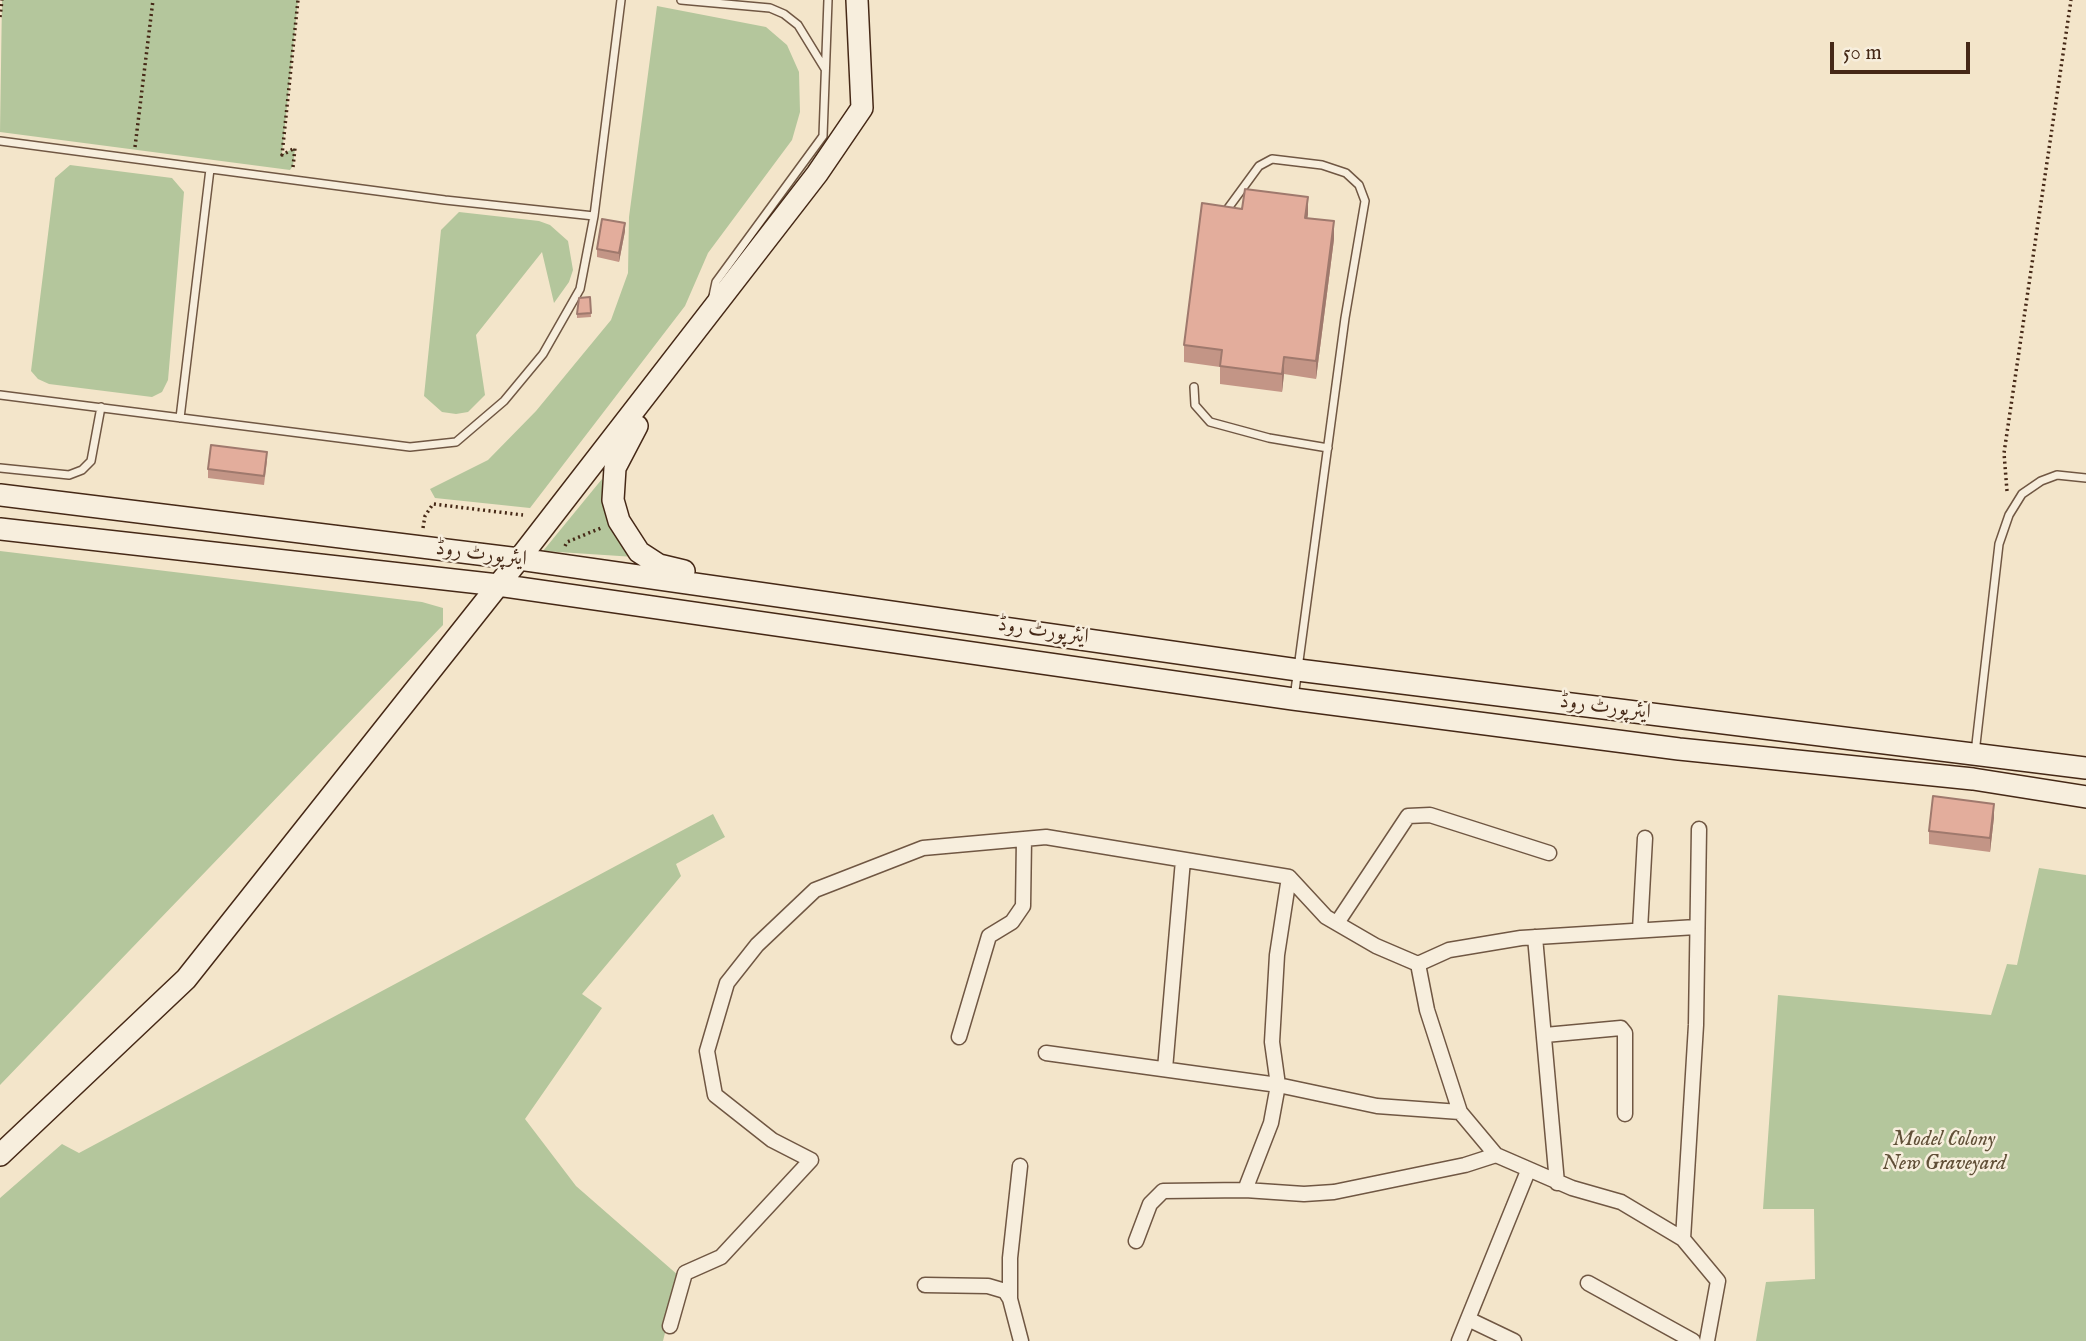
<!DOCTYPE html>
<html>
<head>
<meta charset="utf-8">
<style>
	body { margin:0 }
	#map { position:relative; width:2086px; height:1341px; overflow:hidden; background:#f3e5ca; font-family:"IM FELL English",serif }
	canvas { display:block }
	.scale { position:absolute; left:1830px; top:42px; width:140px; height:32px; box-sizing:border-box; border:4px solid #452816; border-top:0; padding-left:9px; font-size:21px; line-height:24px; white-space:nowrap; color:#452816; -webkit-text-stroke:5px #f7eedd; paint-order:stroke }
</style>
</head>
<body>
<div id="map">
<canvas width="2086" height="1341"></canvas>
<div class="scale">50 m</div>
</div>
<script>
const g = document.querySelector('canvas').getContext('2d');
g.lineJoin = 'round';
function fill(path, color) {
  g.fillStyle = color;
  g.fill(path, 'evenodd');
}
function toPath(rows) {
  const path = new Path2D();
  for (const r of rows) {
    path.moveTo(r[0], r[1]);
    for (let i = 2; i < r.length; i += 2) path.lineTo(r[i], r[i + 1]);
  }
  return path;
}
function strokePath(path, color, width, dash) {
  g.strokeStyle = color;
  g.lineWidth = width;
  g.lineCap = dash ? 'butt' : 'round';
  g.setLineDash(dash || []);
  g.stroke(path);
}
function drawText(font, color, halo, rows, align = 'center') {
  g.font = font + ' "IM FELL English",Amiri,serif';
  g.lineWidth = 5;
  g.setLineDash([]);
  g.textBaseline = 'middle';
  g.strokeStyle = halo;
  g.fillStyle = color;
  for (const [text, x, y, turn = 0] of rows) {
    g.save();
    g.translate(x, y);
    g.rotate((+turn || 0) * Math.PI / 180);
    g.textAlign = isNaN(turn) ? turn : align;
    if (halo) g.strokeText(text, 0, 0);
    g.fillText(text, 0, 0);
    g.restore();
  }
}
fill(toPath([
	[2,0,298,0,282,154,295,148,293,166,290,170,0,132],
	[657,6,766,27,787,45,799,72,800,112,792,140,708,253,685,306,530,508,435,498,430,489,488,460,536,411,611,320,628,273,629,217],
	[70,165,172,178,184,192,168,380,162,392,152,397,49,384,38,379,31,371,55,178],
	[459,212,539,221,550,225,568,241,573,270,569,282,554,303,542,252,476,335,485,395,468,412,456,414,442,412,424,396,441,230],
	[602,479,607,509,635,557,543,551],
	[0,551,422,602,443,608,443,625,0,1085],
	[713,814,725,837,676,864,681,876,582,994,602,1008,525,1119,576,1186,679,1276,663,1341,0,1341,0,1198,62,1144,79,1153],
	[2039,868,2086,875,2086,1341,1756,1341,1766,1282,1815,1279,1814,1209,1763,1209,1778,995,1991,1015,2007,964,2017,965]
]), '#b4c69c');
const service = toPath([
	[681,0,770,8,784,14,798,25,825,69],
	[0,141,445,200,594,216,580,289,543,354,504,401,456,442,410,447,0,395],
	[1226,211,1259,166,1272,159,1322,165,1346,173,1359,185,1365,201,1345,318,1294,698],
	[594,216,621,0],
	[713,296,716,282,823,136,828,0],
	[1194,387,1195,405,1210,422,1269,438,1328,448],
	[180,418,210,169],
	[0,468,69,475,82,470,91,461,101,407],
	[1975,753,1999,544,2009,515,2022,494,2041,481,2057,475,2086,478]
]);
const minor = toPath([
	[1699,829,1696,1025,1683,1239,1718,1281,1707,1341],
	[1337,923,1408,816,1430,815,1549,853],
	[1640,930,1645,838],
	[1535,937,1557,1183],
	[1418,964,1376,946,1326,917,1289,877,1277,955,1272,1042,1278,1085,1377,1106,1460,1112],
	[1545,1035,1621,1028,1625,1033,1625,1114],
	[959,1037,989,936,1012,922,1023,906,1024,839],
	[1046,1053,1278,1085,1271,1123,1245,1190,1304,1194,1334,1192,1465,1165,1496,1155],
	[1165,1069,1183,860],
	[1683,1239,1621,1202,1572,1188,1496,1155,1460,1112,1427,1010,1418,964,1449,950,1521,938,1696,927],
	[1136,1241,1150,1204,1163,1191,1245,1190],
	[1588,1283,1693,1341],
	[925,1285,988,1286,1005,1291,1010,1299,1021,1341],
	[1010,1299,1010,1258,1020,1166],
	[1468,1319,1514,1341],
	[670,1326,685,1273,721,1257,811,1160,772,1140,715,1095,707,1051,727,983,757,945,815,890,923,848,1046,837,1289,877],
	[1459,1341,1528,1171]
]);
const secondary = toPath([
	[637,426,615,468,613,500,619,521,639,552,659,565,684,571],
	[0,495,519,559,1298,670,2086,768],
	[0,529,498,585,1293,699,1679,749,1973,779,2086,797],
	[0,1155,186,979,519,559,817,174,862,108,857,0]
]);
strokePath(service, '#705743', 10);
strokePath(minor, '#705743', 17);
strokePath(secondary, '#452816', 24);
strokePath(toPath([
	[0,17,2,0],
	[135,147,153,0],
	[293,167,295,148,282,155,298,0],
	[2007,491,2004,453,2071,0],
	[423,528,425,516,433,504,523,515],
	[565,546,567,542,601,528]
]), '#452816', 3.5, [2, 3.5]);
strokePath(service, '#f7eedd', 7);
strokePath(minor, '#f7eedd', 14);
strokePath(secondary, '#f7eedd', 21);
fill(toPath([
	[1242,209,1308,214,1307,218,1334,239,1316,379,1284,374,1282,392,1220,384,1220,367,1184,362,1184,345],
	[625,231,619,262,597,257,597,249],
	[590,297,591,317,577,318,577,314],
	[267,461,264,485,208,478,208,469],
	[1994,817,1990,852,1929,844,1929,831]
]), '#c39586');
fill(toPath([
	[1308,197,1308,214,1305,235,1305,218],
	[1334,221,1334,239,1316,379,1316,361],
	[625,223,625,231,619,262,619,253],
	[1284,357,1284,374,1282,392,1282,374],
	[1994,804,1994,817,1990,852,1990,838]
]), '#9f796d');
const building = toPath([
	[1245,189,1308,197,1305,218,1334,221,1316,361,1284,357,1282,374,1220,366,1222,350,1184,345,1202,203,1242,209,1245,189],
	[602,219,625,223,619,253,597,249,602,219],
	[590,297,591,313,577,314,579,298,590,297],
	[211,445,267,452,264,476,208,469,211,445],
	[1933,796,1994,804,1990,838,1929,831,1933,796]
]);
fill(building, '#e3ad9c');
strokePath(building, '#9f796d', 2);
drawText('21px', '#452816', '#f7eedd', [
	["ایئرپورٹ روڈ",481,555,7],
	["ایئرپورٹ روڈ",1043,632,8],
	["ایئرپورٹ روڈ",1605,708,7]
]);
drawText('italic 21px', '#615038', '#f7eedd', [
	["Model Colony",1944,1141],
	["New Graveyard",1944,1165]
]);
</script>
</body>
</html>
